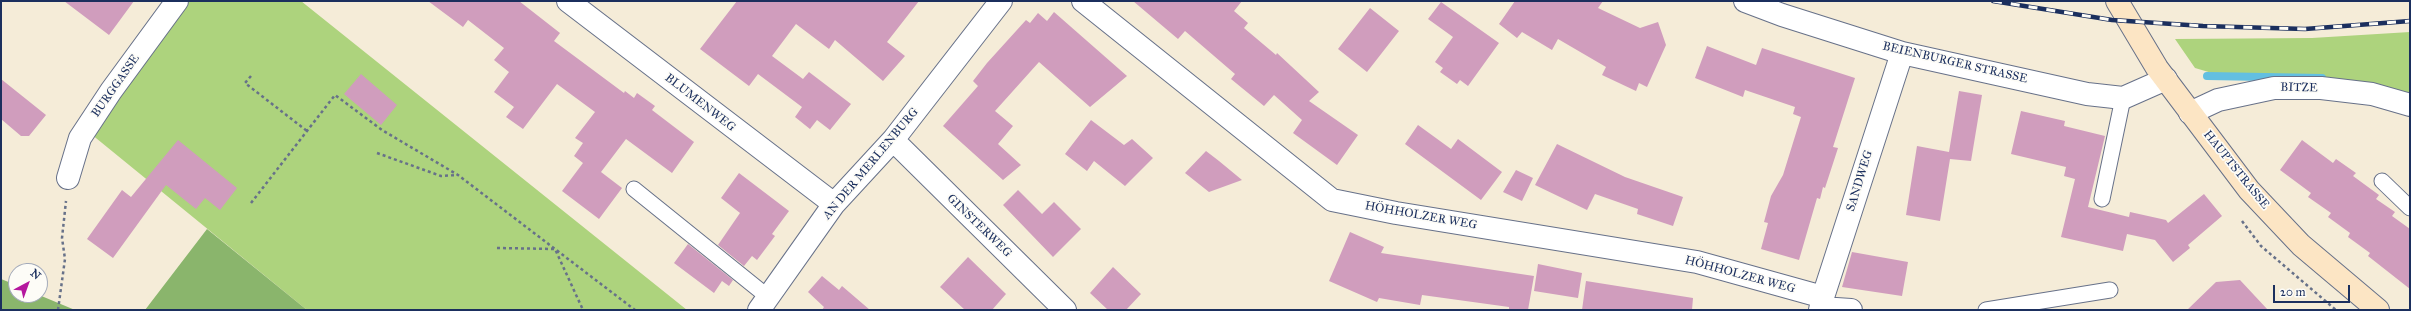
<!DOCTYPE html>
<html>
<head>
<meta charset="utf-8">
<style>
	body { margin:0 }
	#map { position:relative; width:2411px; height:311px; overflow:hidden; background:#f5ecd8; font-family:"IM FELL Great Primer",serif }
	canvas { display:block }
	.frame { position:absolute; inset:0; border:2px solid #1b2f5e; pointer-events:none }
	.north { position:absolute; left:8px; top:263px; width:40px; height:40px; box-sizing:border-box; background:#fdfcf7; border:1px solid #a3aaba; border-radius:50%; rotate:41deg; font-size:11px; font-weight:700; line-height:16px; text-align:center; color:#1b2f5e }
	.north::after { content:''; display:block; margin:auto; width:14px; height:18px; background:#b5179e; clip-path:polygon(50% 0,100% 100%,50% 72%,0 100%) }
	.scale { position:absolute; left:2273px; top:285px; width:77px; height:18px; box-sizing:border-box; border:2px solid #1b2f5e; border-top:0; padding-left:5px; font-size:12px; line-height:14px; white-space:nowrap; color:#1b2f5e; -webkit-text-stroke:3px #fdfcf7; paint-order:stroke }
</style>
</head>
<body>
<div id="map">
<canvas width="2411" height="311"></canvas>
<div class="frame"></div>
<div class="north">N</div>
<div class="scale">20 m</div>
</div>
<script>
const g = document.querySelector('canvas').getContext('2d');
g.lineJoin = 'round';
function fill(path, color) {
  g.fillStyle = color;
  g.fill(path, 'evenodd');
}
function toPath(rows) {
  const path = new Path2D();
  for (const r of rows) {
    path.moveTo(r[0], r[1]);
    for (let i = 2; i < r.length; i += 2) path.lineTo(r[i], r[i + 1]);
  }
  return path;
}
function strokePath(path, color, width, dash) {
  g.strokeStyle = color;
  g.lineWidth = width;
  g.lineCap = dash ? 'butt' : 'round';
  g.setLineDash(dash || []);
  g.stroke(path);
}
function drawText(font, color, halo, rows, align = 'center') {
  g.font = font + ' "IM FELL Great Primer",serif';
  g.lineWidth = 3.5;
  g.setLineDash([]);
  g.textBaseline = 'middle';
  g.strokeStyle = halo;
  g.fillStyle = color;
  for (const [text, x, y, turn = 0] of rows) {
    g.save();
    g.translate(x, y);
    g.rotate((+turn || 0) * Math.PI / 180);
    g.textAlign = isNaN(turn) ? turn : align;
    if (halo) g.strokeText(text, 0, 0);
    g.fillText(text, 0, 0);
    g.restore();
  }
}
fill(toPath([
	[189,1,301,1,687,310,307,310,91,134],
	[2410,32,2410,95,2311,78,2243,79,2243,74,2212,73,2195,68,2175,39,2312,38]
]), '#add37d');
fill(toPath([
	[207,229,307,310,145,310],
	[1,279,16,285,16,295,39,295,75,310,1,310]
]), '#8ab56c');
strokePath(toPath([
	[2207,76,2322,78]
]), '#63bfe1', 8);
fill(toPath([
	[64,1,134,1,109,35],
	[428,1,519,1,560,33,554,41,624,93,625,91,634,98,637,93,655,106,652,110,694,142,672,173,626,139,601,172,622,188,599,219,562,191,583,163,574,156,583,143,575,138,595,112,557,84,523,129,506,117,514,107,494,92,509,72,494,60,504,48,468,20,463,27],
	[737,1,919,1,887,42,905,56,883,81,835,40,829,49,796,24,772,56,803,79,809,72,851,104,830,130,817,120,810,129,795,117,802,107,758,74,749,86,700,49],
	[1133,1,1242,1,1234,11,1248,23,1244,28,1276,55,1277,53,1319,92,1309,101,1358,135,1337,165,1293,133,1302,120,1274,95,1264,106,1231,79,1235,74,1185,31,1178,39],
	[1515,1,1603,1,1598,8,1640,28,1658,22,1666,45,1647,87,1639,83,1636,91,1602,75,1606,67,1558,39,1552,50,1522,32,1517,38,1499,24],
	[1441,2,1499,43,1468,86,1460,80,1457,84,1440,72,1443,68,1435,62,1453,37,1428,19],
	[1370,8,1399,31,1367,72,1338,49],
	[1054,12,1127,76,1090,107,1039,62,995,111,1013,126,998,144,1021,165,1003,180,943,126,978,86,973,81,987,63,1026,20,1030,23,1038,13,1047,21],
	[1707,46,1756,65,1762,48,1855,78,1833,147,1838,148,1825,188,1823,187,1820,199,1817,198,1799,260,1761,249,1768,223,1764,222,1771,196,1783,175,1801,117,1793,114,1795,107,1745,90,1743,97,1695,78],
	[361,74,397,105,381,125,344,94],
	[1,79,46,115,29,136,21,136,1,119],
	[1959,91,1982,95,1971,161,1950,159,1940,221,1906,215,1917,146,1949,152],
	[2021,111,2065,121,2064,126,2105,136,2088,207,2129,217,2130,212,2166,220,2168,223,2204,194,2222,216,2188,245,2190,248,2173,262,2155,240,2127,234,2123,251,2061,237,2075,179,2064,176,2066,167,2011,154],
	[1091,120,1124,145,1132,139,1153,158,1125,186,1094,161,1087,171,1065,154],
	[1418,125,1451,149,1458,139,1502,172,1481,200,1405,144],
	[178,140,237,188,220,210,205,198,196,209,166,185,113,258,87,239,122,190,131,197],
	[2302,140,2333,163,2336,159,2356,173,2353,176,2379,195,2376,199,2395,212,2392,216,2410,229,2410,289,2368,256,2370,253,2348,237,2350,233,2328,217,2331,213,2308,197,2311,193,2280,170],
	[1557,144,1625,177,1683,197,1673,226,1637,214,1638,209,1595,194,1587,210,1535,185],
	[1206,151,1219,161,1242,180,1209,192,1185,173],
	[1516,170,1533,178,1522,201,1503,192],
	[739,173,789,211,772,234,775,236,757,260,752,256,744,266,718,245,740,213,721,198],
	[1018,190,1042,214,1054,202,1081,229,1053,257,1003,205],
	[1350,232,1384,247,1381,253,1534,276,1528,310,1509,310,1509,307,1422,295,1420,305,1379,298,1377,302,1329,281],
	[688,244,733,280,729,286,722,281,714,293,674,263],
	[1852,252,1908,262,1902,296,1842,287],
	[968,257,1006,294,992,310,965,310,940,287],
	[1538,264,1582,273,1578,298,1534,291],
	[1113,267,1141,294,1126,310,1108,310,1090,293],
	[822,276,839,290,842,286,870,310,822,310,824,307,808,292],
	[2240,280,2268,310,2187,310,2216,282],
	[1586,281,1693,298,1692,310,1582,310]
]), '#d09dbd');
const service = toPath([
	[2382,181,2410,208],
	[634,189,768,297],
	[2102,199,2123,98],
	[1986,310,2110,290]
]);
const minor = toPath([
	[568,1,834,204],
	[1083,1,1332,200,1396,213,1697,262,1823,297],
	[1745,1,1782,15,1902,53,2087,94,2123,98,2166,79],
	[2190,113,2218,100,2274,88,2321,88,2372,94,2410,105],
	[893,140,1065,310],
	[68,178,80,138,111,91,177,1],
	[1821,308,1851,310],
	[759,310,834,204,893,140,1001,1],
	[1820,310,1823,297,1902,53]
]);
const secondary = toPath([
	[2117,1,2157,68,2249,190,2301,245,2378,310]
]);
strokePath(service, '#677189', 17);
strokePath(minor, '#677189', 24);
strokePath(secondary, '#677189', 24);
strokePath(toPath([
	[251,76,245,83,307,131],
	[377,153,441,176,457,175],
	[251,203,335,95,382,130,458,175,635,310],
	[2242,221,2261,246,2336,310],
	[497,248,555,249,583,310],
	[58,310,65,259,62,238,66,201]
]), '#677189', 2.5, [3, 3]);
strokePath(service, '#fff', 15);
strokePath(minor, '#fff', 22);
strokePath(secondary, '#fce5c4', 22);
const rail = toPath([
	[1993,1,2112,20,2203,26,2305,29,2410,21]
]);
strokePath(rail, '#1b2f5e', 4.5);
strokePath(rail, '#fdfcf7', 3, [9]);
drawText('12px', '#1b2f5e', '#fdfcf7', [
	["BEIENBURGER STRASSE",1955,63,13],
	["BURGGASSE",116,86,-55],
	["BITZE",2299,88,1],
	["BLUMENWEG",700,103,38],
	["AN DER MERLENBURG",871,164,-50],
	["HAUPTSTRASSE",2236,170,51],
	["SANDWEG",1860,181,-73],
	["HÖHHOLZER WEG",1421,216,10],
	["GINSTERWEG",979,226,44],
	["HÖHHOLZER WEG",1740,275,15]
]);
</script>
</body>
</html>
